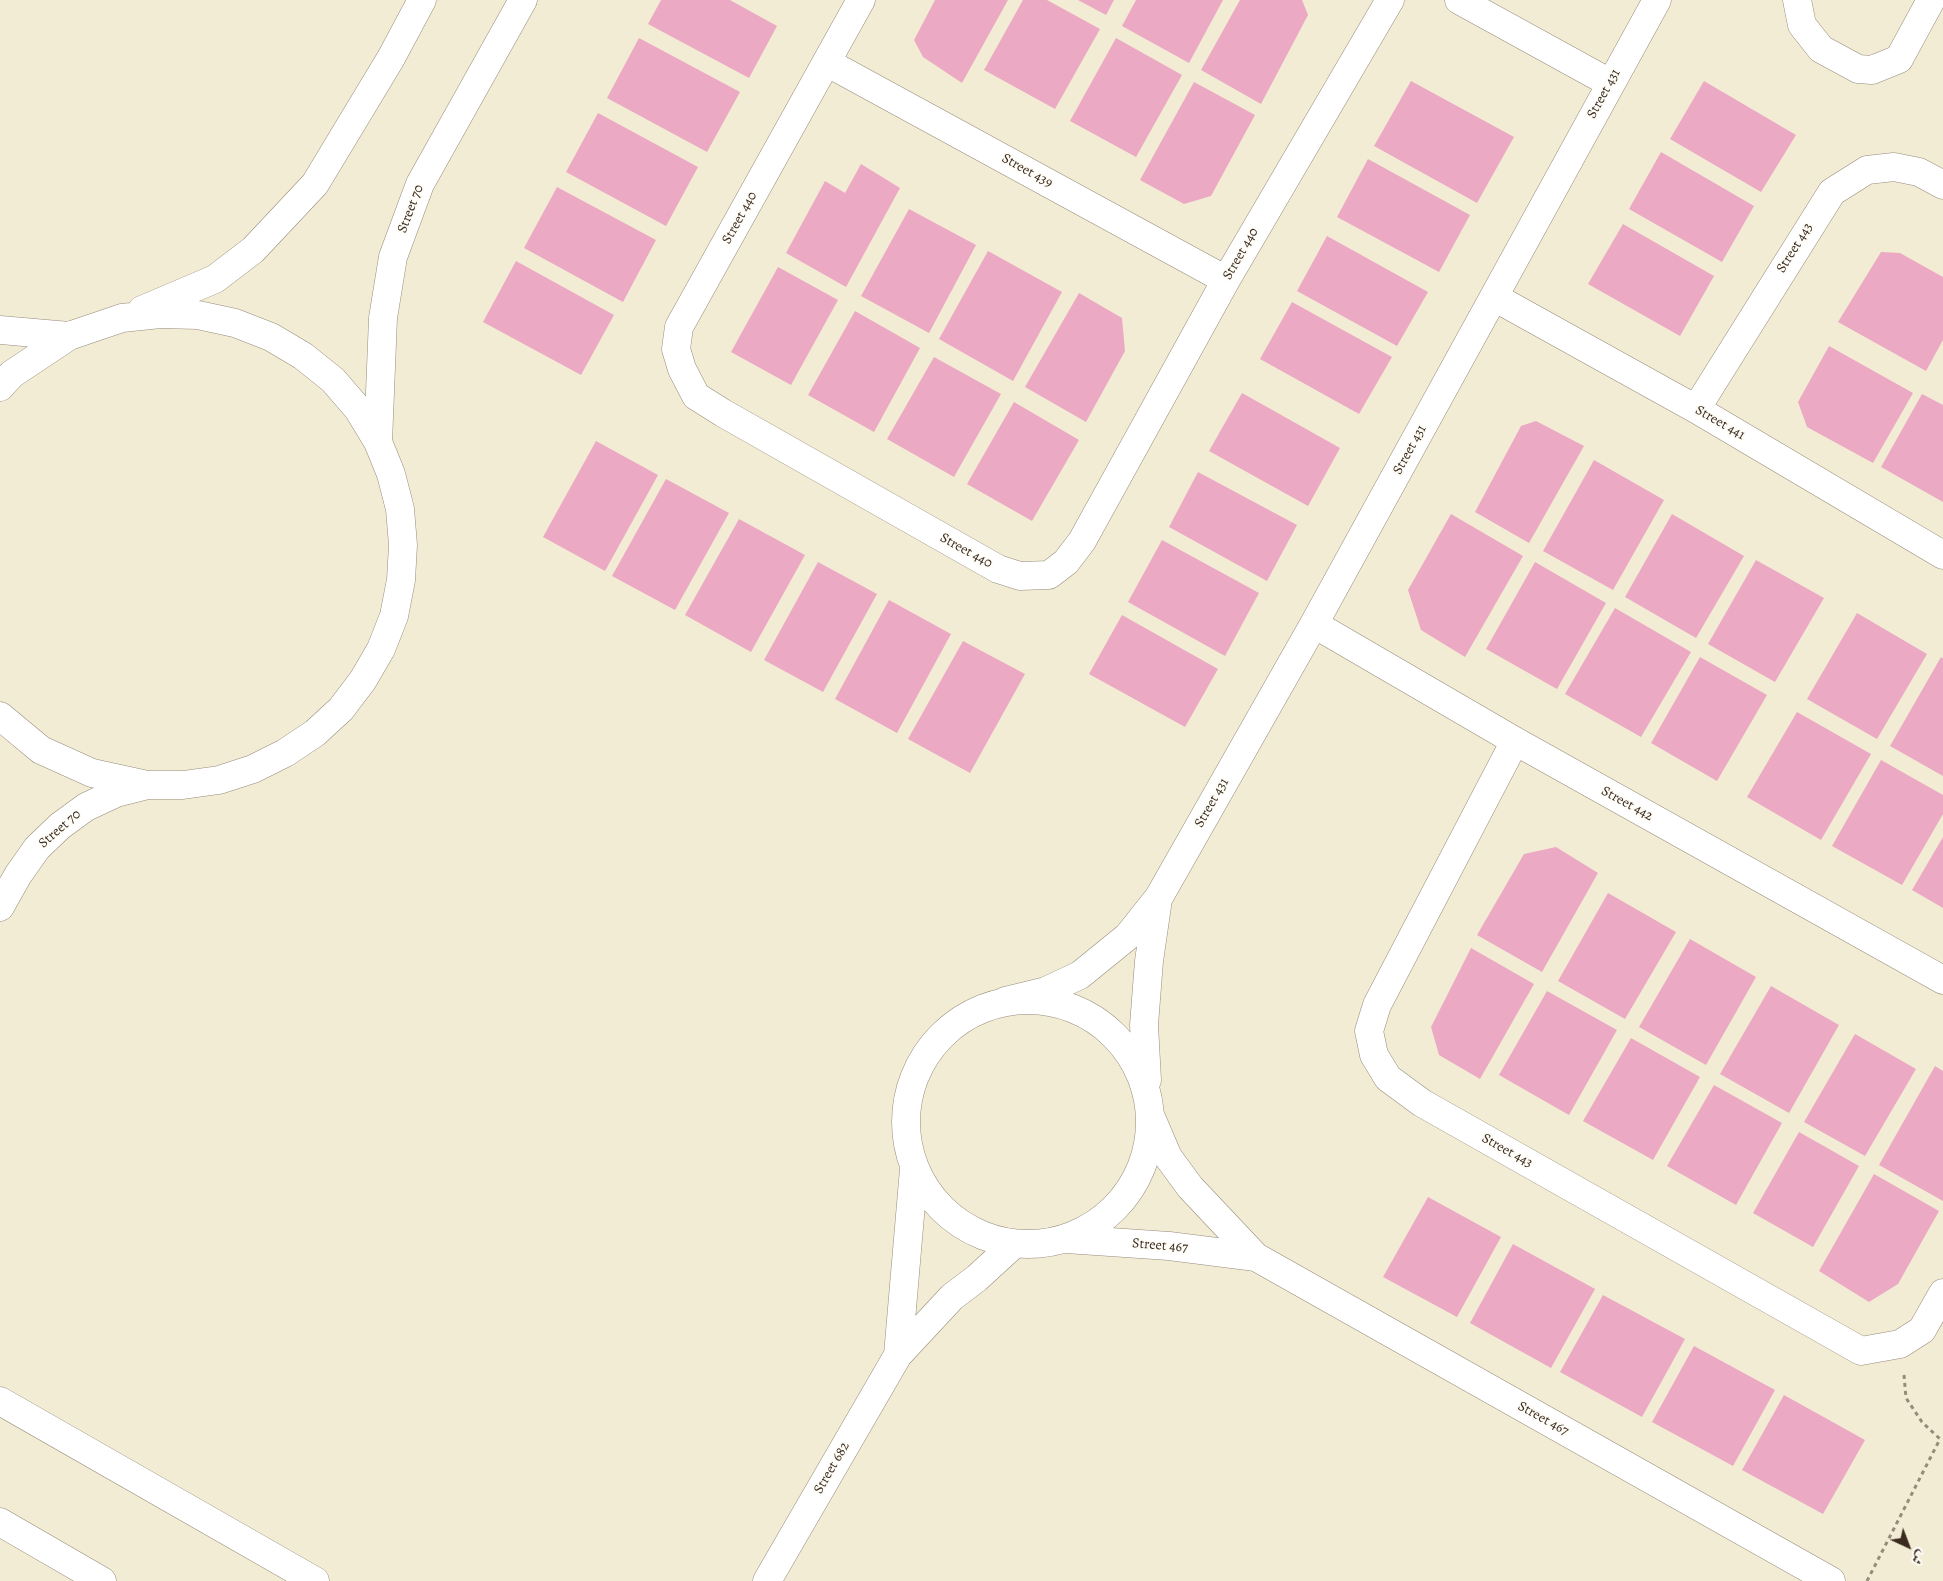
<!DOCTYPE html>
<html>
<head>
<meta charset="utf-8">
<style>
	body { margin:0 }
	#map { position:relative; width:1943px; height:1581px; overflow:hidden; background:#f2ecd5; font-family:Alegreya,Amiri,serif }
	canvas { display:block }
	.north { position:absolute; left:1883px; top:1521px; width:50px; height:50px; -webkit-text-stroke:4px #fdfcf7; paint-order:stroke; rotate:137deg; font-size:14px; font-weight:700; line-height:20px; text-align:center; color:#3b2a1e }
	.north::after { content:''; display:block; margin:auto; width:18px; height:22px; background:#3b2a1e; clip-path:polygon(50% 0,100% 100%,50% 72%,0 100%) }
</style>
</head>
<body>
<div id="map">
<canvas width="1943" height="1581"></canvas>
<div class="north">ش</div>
</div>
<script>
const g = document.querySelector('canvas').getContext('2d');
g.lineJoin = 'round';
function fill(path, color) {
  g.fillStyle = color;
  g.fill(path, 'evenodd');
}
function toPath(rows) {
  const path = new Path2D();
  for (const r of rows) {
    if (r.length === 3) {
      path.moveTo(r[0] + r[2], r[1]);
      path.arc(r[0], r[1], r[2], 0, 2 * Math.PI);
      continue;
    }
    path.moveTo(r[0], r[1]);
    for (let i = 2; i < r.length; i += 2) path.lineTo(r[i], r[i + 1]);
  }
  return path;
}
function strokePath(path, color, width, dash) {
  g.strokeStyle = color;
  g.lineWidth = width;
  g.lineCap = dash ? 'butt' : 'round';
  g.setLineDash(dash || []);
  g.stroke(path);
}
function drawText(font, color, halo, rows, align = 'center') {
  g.font = font + ' Alegreya,serif';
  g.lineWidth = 4;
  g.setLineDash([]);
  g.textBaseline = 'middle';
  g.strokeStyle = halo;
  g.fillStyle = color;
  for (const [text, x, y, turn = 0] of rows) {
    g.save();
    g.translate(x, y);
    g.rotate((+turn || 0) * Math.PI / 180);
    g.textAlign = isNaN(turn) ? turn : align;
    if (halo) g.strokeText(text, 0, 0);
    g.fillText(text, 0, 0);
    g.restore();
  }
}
fill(toPath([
	[661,0,730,0,777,26,749,78,648,24],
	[935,0,1008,0,962,83,923,57,914,40],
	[1023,0,1047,0,1100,29,1055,109,984,70],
	[1078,0,1114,0,1106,15],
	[1136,0,1223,0,1189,63,1122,26],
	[1240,0,1302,0,1308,15,1261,104,1201,70],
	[639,38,740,92,707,152,607,98],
	[1116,38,1182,75,1136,157,1070,121],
	[1411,81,1514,137,1477,203,1374,146],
	[1704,81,1796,135,1761,192,1670,139],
	[1194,82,1255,115,1211,196,1184,204,1140,180],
	[598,113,698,167,666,226,566,172],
	[1661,152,1754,206,1722,262,1629,209],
	[1368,159,1470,215,1439,272,1337,217],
	[861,164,900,188,846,287,786,253,825,181,845,193],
	[557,187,656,240,623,302,524,248],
	[909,209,976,245,929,333,861,296],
	[1623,224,1714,276,1680,336,1588,284],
	[1327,236,1428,292,1397,346,1297,291],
	[988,251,1062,292,1013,381,939,339],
	[1881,252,1900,253,1943,277,1943,340,1926,371,1838,322],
	[516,261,614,315,581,375,483,322],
	[778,267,838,300,791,385,731,352],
	[1079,293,1122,318,1125,351,1086,422,1025,387],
	[1292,302,1392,357,1359,414,1260,359],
	[855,311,920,348,874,432,808,395],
	[1829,346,1913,393,1873,463,1807,427,1798,402],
	[934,357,1001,394,954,477,887,439],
	[1242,393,1340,448,1308,506,1209,451],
	[1922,394,1943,405,1943,502,1881,467],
	[1014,402,1079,440,1032,521,967,484],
	[1536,421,1584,446,1529,543,1475,512,1521,426],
	[596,441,658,475,605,571,543,537],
	[1594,460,1664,500,1613,590,1543,551],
	[1198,472,1297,525,1267,581,1169,527],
	[666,479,729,513,675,610,612,576],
	[1451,514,1523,556,1465,657,1421,630,1408,590],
	[1672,514,1744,556,1696,638,1625,597],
	[739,519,805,555,751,652,685,615],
	[1162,540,1259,593,1225,656,1128,602],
	[1756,560,1824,598,1775,682,1708,644],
	[818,562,877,594,823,692,764,660],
	[1535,562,1606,603,1557,689,1486,649],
	[889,600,951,634,897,733,835,699],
	[1615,608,1691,652,1641,737,1565,694],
	[1857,613,1927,654,1877,739,1807,699],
	[1122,615,1218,669,1185,727,1089,674],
	[963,641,1025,674,970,773,908,739],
	[1700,657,1767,695,1717,781,1651,743],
	[1941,657,1943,659,1943,776,1890,746],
	[1797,712,1871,754,1821,840,1747,797],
	[1881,760,1943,795,1943,814,1902,885,1832,846],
	[1943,837,1943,908,1912,890],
	[1556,847,1598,873,1542,972,1477,935,1524,854],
	[1608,893,1676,932,1625,1019,1558,981],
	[1690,939,1756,977,1706,1065,1639,1027],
	[1471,948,1534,984,1480,1079,1439,1055,1431,1027],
	[1771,986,1839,1025,1789,1113,1720,1074],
	[1547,991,1617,1030,1569,1115,1499,1075],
	[1855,1034,1916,1069,1865,1156,1804,1122],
	[1631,1038,1700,1077,1653,1160,1583,1121],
	[1935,1066,1943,1071,1943,1201,1879,1165],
	[1714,1085,1782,1123,1736,1205,1667,1166],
	[1799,1132,1859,1166,1813,1247,1753,1213],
	[1874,1174,1939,1211,1898,1284,1869,1302,1819,1271],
	[1428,1197,1501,1237,1457,1317,1383,1277],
	[1513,1244,1595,1289,1551,1368,1470,1323],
	[1603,1295,1685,1339,1642,1417,1560,1372],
	[1694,1346,1775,1390,1733,1466,1652,1422],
	[1784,1395,1865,1440,1823,1514,1742,1470]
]), '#eca9c3');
const minor = toPath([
	[861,0,679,327,676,349,682,369,696,396,723,413,998,569,1020,576,1049,575,1066,562,1082,541,1226,280,1390,0],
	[1459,0,1610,83],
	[1797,0,1802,25,1821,49,1858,69,1872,70,1899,59,1931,0],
	[828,63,1226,280],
	[1494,297,1696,409,1943,555],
	[1696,409,1832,192,1867,170,1894,167,1919,172,1943,185],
	[1314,624,1515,741,1943,980],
	[1515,741,1377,1005,1369,1031,1374,1055,1388,1078,1422,1103,1861,1351,1900,1344,1922,1330,1943,1293],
	[1028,1122,122],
	[1005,1001,1046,991,1080,975,1128,936,1159,897,1314,624,1657,0],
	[1147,1080,1144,1025,1149,961,1158,899],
	[1150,1115,1168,1157,1190,1187,1256,1257,1831,1581],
	[1066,1239,1169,1246,1256,1257],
	[898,1355,914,1169],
	[0,1401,315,1581],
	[0,1522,102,1581],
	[767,1581,898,1355,952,1297,977,1278,1014,1244]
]);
const major = toPath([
	[142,310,215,279,253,250,315,184,391,58,422,0],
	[0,330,69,336],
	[0,387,12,374,69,336,122,318,160,314,198,315,235,323,271,337,303,356,333,380,358,409,378,442,391,474,400,509,403,545,401,580,394,616,381,649,363,680,341,709,315,733,285,753,253,769,219,780,183,785,147,785,92,773,41,750,0,716],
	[378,442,383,318,393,257,420,184,523,0],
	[0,907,18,875,37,848,60,826,86,807,116,793,144,786]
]);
strokePath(minor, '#968b7a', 29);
strokePath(major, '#968b7a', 29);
strokePath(toPath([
	[1904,1375,1906,1398,1922,1422,1940,1439,1943,1439],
	[1867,1581,1940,1439]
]), '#968b7a', 3, [4, 4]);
strokePath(minor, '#fff', 28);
strokePath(major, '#fff', 28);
drawText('14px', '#3b2a1e', '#fdfcf7', [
	["Street 431",1604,94,-61],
	["Street 439",1027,171,29],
	["Street 70",411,209,-69],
	["Street 440",740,218,-61],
	["Street 443",1795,248,-58],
	["Street 440",1241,254,-60],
	["Street 441",1720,423,30],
	["Street 431",1410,450,-61],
	["Street 440",966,551,29],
	["Street 431",1212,803,-60],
	["Street 442",1627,804,29],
	["Street 70",60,829,-41],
	["Street 443",1507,1151,29],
	["Street 467",1160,1246,5],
	["Street 467",1543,1419,29],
	["Street 682",832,1468,-60]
]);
</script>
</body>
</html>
